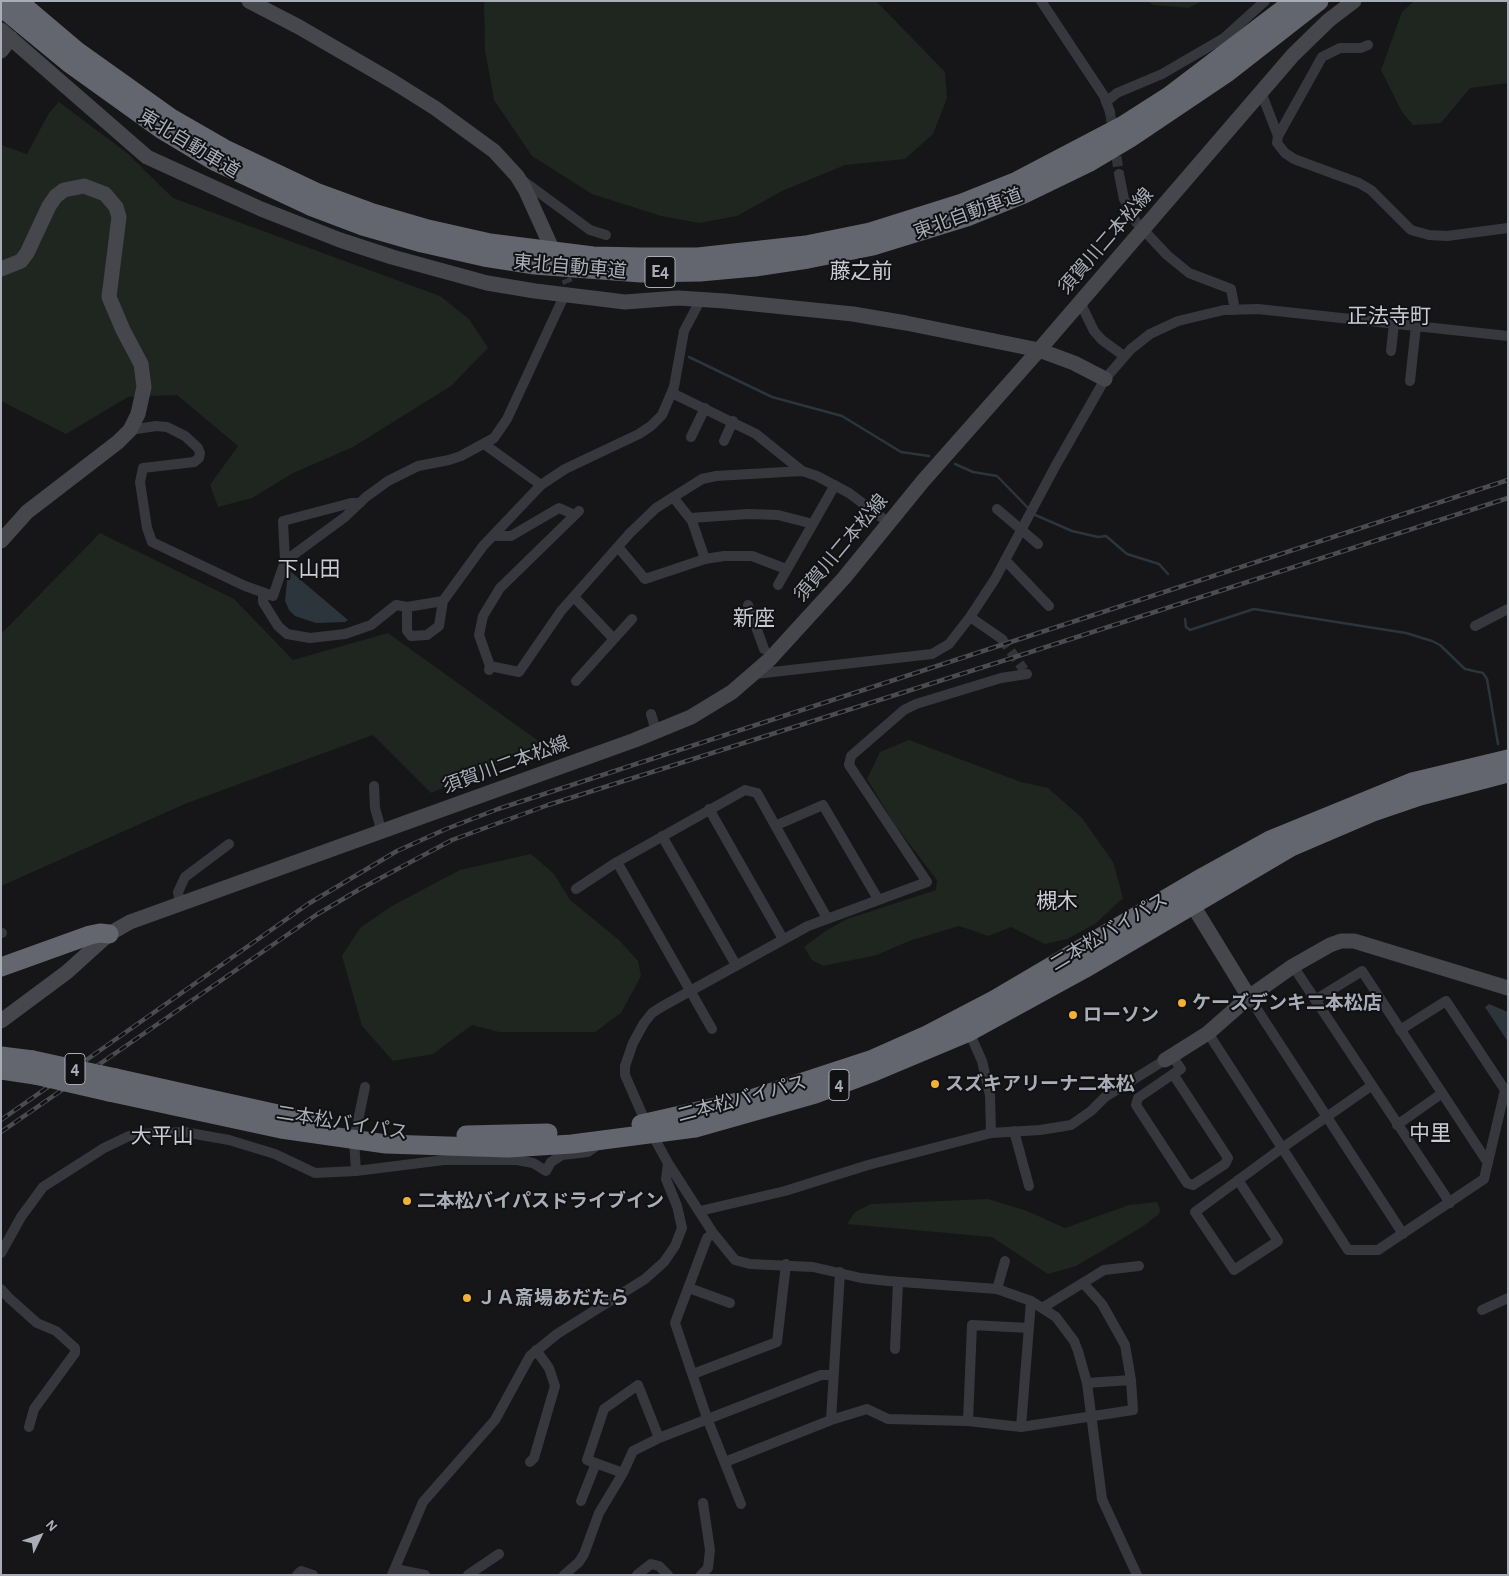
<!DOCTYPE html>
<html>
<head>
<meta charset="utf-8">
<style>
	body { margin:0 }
	#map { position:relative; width:1509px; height:1576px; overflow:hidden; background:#161618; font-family:"Alegreya Sans",sans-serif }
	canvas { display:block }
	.frame { position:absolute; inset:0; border:2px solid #a8adb8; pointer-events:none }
	.north { position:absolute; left:15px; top:1511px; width:50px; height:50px; -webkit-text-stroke:4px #111113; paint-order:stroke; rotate:48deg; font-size:14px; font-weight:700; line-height:20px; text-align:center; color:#a8adb8 }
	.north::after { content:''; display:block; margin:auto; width:18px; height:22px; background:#a8adb8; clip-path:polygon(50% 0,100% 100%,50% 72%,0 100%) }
</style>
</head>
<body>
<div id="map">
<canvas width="1509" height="1576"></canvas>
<div class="frame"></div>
<div class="north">N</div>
</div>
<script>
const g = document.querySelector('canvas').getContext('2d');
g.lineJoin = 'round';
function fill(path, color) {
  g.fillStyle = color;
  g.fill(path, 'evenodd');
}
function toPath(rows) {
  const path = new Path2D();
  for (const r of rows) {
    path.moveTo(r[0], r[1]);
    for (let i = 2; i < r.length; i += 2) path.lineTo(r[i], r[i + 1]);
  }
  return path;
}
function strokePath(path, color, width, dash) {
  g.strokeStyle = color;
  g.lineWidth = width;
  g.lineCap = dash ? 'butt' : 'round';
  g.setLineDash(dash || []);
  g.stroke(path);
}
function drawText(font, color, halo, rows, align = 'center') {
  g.font = font + ' "Alegreya Sans","Noto Sans JP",sans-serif';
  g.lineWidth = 4;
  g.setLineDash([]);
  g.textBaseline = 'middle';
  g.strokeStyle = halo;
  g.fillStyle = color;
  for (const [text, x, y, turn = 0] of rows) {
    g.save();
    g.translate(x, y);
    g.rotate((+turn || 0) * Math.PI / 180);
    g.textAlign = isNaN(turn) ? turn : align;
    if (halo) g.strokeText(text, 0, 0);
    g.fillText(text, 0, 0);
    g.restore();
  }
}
fill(toPath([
	[484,1,876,1,945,72,947,98,933,134,905,159,845,165,782,191,737,216,699,223,661,216,592,194,532,156,494,100,485,50],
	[1147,1,1202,1,1189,8,1153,5],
	[1414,1,1508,1,1508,83,1470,88,1441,123,1413,125,1402,112,1381,70,1402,12],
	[59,102,127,153,173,198,440,296,469,319,488,348,451,386,353,447,293,473,252,498,218,507,210,485,238,446,177,395,128,397,66,434,1,401,1,145,27,154,49,113],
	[100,533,234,599,293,660,388,633,544,745,431,793,373,735,187,803,1,886,1,634],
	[909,740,1021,782,1048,788,1082,818,1113,862,1123,898,1095,924,1067,939,1045,944,1011,927,988,936,959,926,909,941,877,955,823,966,812,960,804,947,827,930,847,919,936,890,937,880,895,825,867,779,880,752],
	[531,854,554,874,570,900,619,940,638,961,641,976,621,1013,595,1032,499,1032,472,1025,433,1054,393,1061,362,1026,342,956,360,928,390,907,460,870],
	[988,1199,1027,1211,1065,1228,1129,1205,1157,1202,1160,1209,1159,1214,1142,1227,1076,1266,1048,1274,992,1237,847,1224,855,1212,871,1204]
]), '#1e261f');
fill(toPath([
	[290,571,348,620,345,622,316,623,295,616,289,610,285,601,288,572],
	[1489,1004,1508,1012,1508,1042,1485,1007]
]), '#2c353c');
strokePath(toPath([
	[689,357,772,397,842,416,901,452,929,456],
	[955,464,973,472,997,476,1030,510],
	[1033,514,1072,531,1098,537,1106,536,1127,554,1159,564,1168,574],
	[1185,619,1186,627,1190,630,1254,609,1406,633,1432,641,1440,645,1465,669,1483,673,1487,679,1498,744]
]), '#2c353c', 2.5);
strokePath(toPath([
	[1110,112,1119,174],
	[560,265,568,283],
	[1002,639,1024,670]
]), '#333438', 10, [10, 5]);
strokePath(toPath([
	[1041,1,1104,96,1110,112],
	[1261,92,1278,136,1277,143,1285,153,1294,159,1359,183,1371,190,1411,230,1429,235,1447,236,1508,228],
	[1106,102,1117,93,1162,74,1224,38,1265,1],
	[1278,136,1322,57,1340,48,1361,48,1368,45],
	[1119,174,1124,199,1136,222,1167,255,1189,273,1231,289,1235,310],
	[522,180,590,230,606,235],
	[1080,302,1094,331,1102,340,1124,356],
	[1391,351,1394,324],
	[1410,381,1416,326],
	[672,393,756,434,802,471],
	[130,430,156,426,167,427,185,436,198,448,200,453,199,458,194,462,143,468,140,482,147,528,152,542,245,586,273,596,285,561,345,517,366,497,388,481,418,466,449,460,461,456,494,438,507,419,565,294],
	[691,437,705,408],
	[724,441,733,421],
	[484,444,541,485],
	[673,497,692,521,705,559],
	[997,509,1038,544],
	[690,518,749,514,778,515,813,524],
	[493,536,511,536,559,508,575,515],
	[618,547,645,579,705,559,724,556,752,556,786,569],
	[1005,560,1049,606],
	[285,561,283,521,351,503,360,503],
	[778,585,835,485],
	[263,594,263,602,278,626,287,634,310,638,345,634,371,625,396,605,407,607,443,601,483,546,541,485,565,469,639,434,651,426,662,415,674,387,684,331,701,299],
	[574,597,613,638],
	[748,605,764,649],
	[407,607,407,631,411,636,427,635,439,626,443,601],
	[970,617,1002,639],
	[1475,626,1508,609],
	[490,666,519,672,561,611,630,533,656,508,702,479,716,476,802,471,817,476,849,493,889,523],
	[489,670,490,666,479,635,483,616,500,588,579,511],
	[755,674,932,654,949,644,970,617,995,579,1056,465,1105,379,1131,349,1150,334,1178,321,1224,310,1258,309,1508,336],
	[1027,674,1001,678,916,704,904,710,851,756,849,765,927,882,808,926,663,1006,652,1013,644,1023,633,1043,625,1066,625,1075,646,1123,668,1163,713,1233,735,1260,750,1264,813,1267,861,1278,888,1281,997,1289,1031,1301,1056,1317,1074,1341,1078,1351,1087,1383,1102,1499,1137,1575],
	[576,681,632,619],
	[651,714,656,731],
	[374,786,375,808,382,833],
	[709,809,783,939],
	[777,825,823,805,878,899],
	[662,836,736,965],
	[576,889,617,862],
	[180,903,178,892,185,877,229,844],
	[1,933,2,933],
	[1293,966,1450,1203],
	[1249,997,1403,1234],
	[1315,1000,1362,971,1488,1163],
	[712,1029,617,862,745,790,757,793,827,918],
	[969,1032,982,1061,990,1095,991,1133],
	[1208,1033,1348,1250,1378,1250,1484,1179,1505,1090,1446,1001,1400,1030],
	[1172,1056,1181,1069,1173,1074,1138,1098,1136,1105,1187,1183,1193,1185,1225,1164,1228,1158,1173,1074],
	[1397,1125,1441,1094],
	[1014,1131,1029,1186],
	[356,1171,354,1140,365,1087],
	[1238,1180,1278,1241,1234,1270,1195,1212,1282,1148,1371,1086],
	[700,1211,785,1191,868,1165,991,1133,1040,1130,1071,1125,1091,1111,1105,1097,1165,1060],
	[713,1233,707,1238,675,1323,707,1418,741,1504],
	[1,1253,21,1217,43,1187,104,1148,129,1136,141,1134,184,1132,229,1140,275,1154,315,1173,356,1171,444,1160,517,1160,533,1163,546,1171,551,1162,562,1155,588,1152,599,1144],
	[689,1288,730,1303],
	[1,1289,9,1298,37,1323,56,1331,75,1348,75,1353,34,1409,29,1427],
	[997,1289,1005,1261],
	[1042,1308,1104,1270,1139,1266],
	[1482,1310,1508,1298],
	[895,1349,898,1282],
	[693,1374,777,1342,786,1264],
	[1087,1383,1131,1380],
	[831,1420,840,1272],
	[968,1421,972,1325,1029,1328],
	[1021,1427,1031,1301],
	[659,1438,638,1385,604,1409,587,1460,623,1473,633,1451,659,1438,821,1375,832,1375],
	[530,1462,534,1458,555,1386,549,1368,536,1350],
	[725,1462,831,1420,867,1409,888,1419,968,1421,1021,1427,1133,1410,1131,1380,1125,1345,1102,1304,1083,1283],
	[581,1501,596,1463],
	[395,1569,425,1575],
	[297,1575,301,1571,313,1575],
	[392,1575,423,1502,495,1420,530,1356,557,1334,645,1279,664,1262,675,1246,682,1228,677,1206,666,1179,668,1163],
	[468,1575,499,1554],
	[564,1575,579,1562,584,1554,599,1513,623,1473],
	[637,1575,651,1564,659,1566,668,1575],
	[701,1575,708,1568,710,1550,703,1503]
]), '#37383d', 10);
strokePath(toPath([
	[249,1,299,27,392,81,435,108,494,151,517,176,525,189,550,244],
	[1,30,147,157,261,209,340,240,392,257,487,283,535,291,625,302,678,298,725,301,853,314,906,323,1039,350,1074,363,1105,379],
	[1,51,11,38],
	[1,269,21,261,27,253,49,206,56,196,64,190,84,186,105,194,116,207,119,217,109,297,123,330,141,364,144,387,138,414,130,430,118,442,27,512,1,541],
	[1192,904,1249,997],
	[1,1021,67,972,109,934,130,922,635,740,691,717,732,692,769,660,844,578,923,481,1039,350,1293,55,1329,20,1354,1],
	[1165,1060,1208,1033,1249,997,1293,966,1330,945,1341,941,1354,941,1508,988]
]), '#45474d', 15);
strokePath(toPath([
	[18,1,77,51,171,118,225,149,318,193,370,212,428,229,490,243,593,256,641,257,698,257,806,245,870,232,962,203,1017,181,1122,126,1169,96,1294,1],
	[1,7,69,63,161,129,216,162,310,206,363,226,422,243,484,257,535,265,641,273,700,272,755,267,808,259,873,246,967,217,1024,194,1088,163,1130,138,1228,72,1319,1],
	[1,967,90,935,100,933,109,934],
	[1,1056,33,1060],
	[1,1070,35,1075],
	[116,1078,314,1122],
	[109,1092,281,1129,386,1144,508,1148,572,1144,695,1128,815,1094,876,1071,969,1032,1084,969,1291,847,1373,812,1420,796,1508,773],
	[641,1124,751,1099,873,1059,927,1035,994,1000,1203,877,1270,840,1412,782,1508,759],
	[466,1135,548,1133]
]), '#63666e', 19);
const rail = toPath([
	[1,1120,308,904,397,851,446,829,498,809,1508,480],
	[1,1132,316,915,360,889,452,840,548,805,1015,657,1508,498]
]);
strokePath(rail, '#4a4c52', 4.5);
strokePath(rail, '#111113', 2.5, [8]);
strokePath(toPath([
	[33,1060,116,1078],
	[35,1075,109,1092]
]), '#63666e', 19);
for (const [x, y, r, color] of [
	[1182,1003,5,"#f2b134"],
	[1073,1015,5,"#f2b134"],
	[935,1084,5,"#f2b134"],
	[407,1201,5,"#f2b134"],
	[467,1298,5,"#f2b134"]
]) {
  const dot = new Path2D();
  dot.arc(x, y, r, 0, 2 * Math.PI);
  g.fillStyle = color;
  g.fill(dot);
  strokePath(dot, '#111113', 2);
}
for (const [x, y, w] of [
	[660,272,30],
	[75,1069,20],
	[839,1085,20]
]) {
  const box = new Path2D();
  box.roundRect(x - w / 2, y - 15.5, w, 31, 4);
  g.fillStyle = '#111113';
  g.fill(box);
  strokePath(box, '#a8adb8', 1);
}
drawText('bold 18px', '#a8adb8', null, [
	["E4",660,272],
	["4",75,1069],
	["4",839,1085]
]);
drawText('19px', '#a8adb8', '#111113', [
	["東北自動車道",189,144,31],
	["東北自動車道",968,214,-20],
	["須賀川二本松線",1106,241,-49],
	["東北自動車道",570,267,5],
	["須賀川二本松線",841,548,-50],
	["須賀川二本松線",506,765,-20],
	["二本松バイパス",1109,932,-31],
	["二本松バイパス",742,1099,-15],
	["二本松バイパス",342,1123,9]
]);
drawText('bold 19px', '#a8adb8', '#111113', [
	["ケーズデンキ二本松店",1192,1003],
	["ローソン",1083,1015],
	["スズキアリーナ二本松",945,1084],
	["二本松バイパスドライブイン",417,1201],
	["ＪＡ斎場あだたら",477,1298]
], 'left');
drawText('21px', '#c9ccd4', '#111113', [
	["藤之前",861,272],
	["正法寺町",1389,317],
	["下山田",309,570],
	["新座",754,619],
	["槻木",1057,902],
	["中里",1430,1134],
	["大平山",162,1137]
]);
</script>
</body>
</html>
